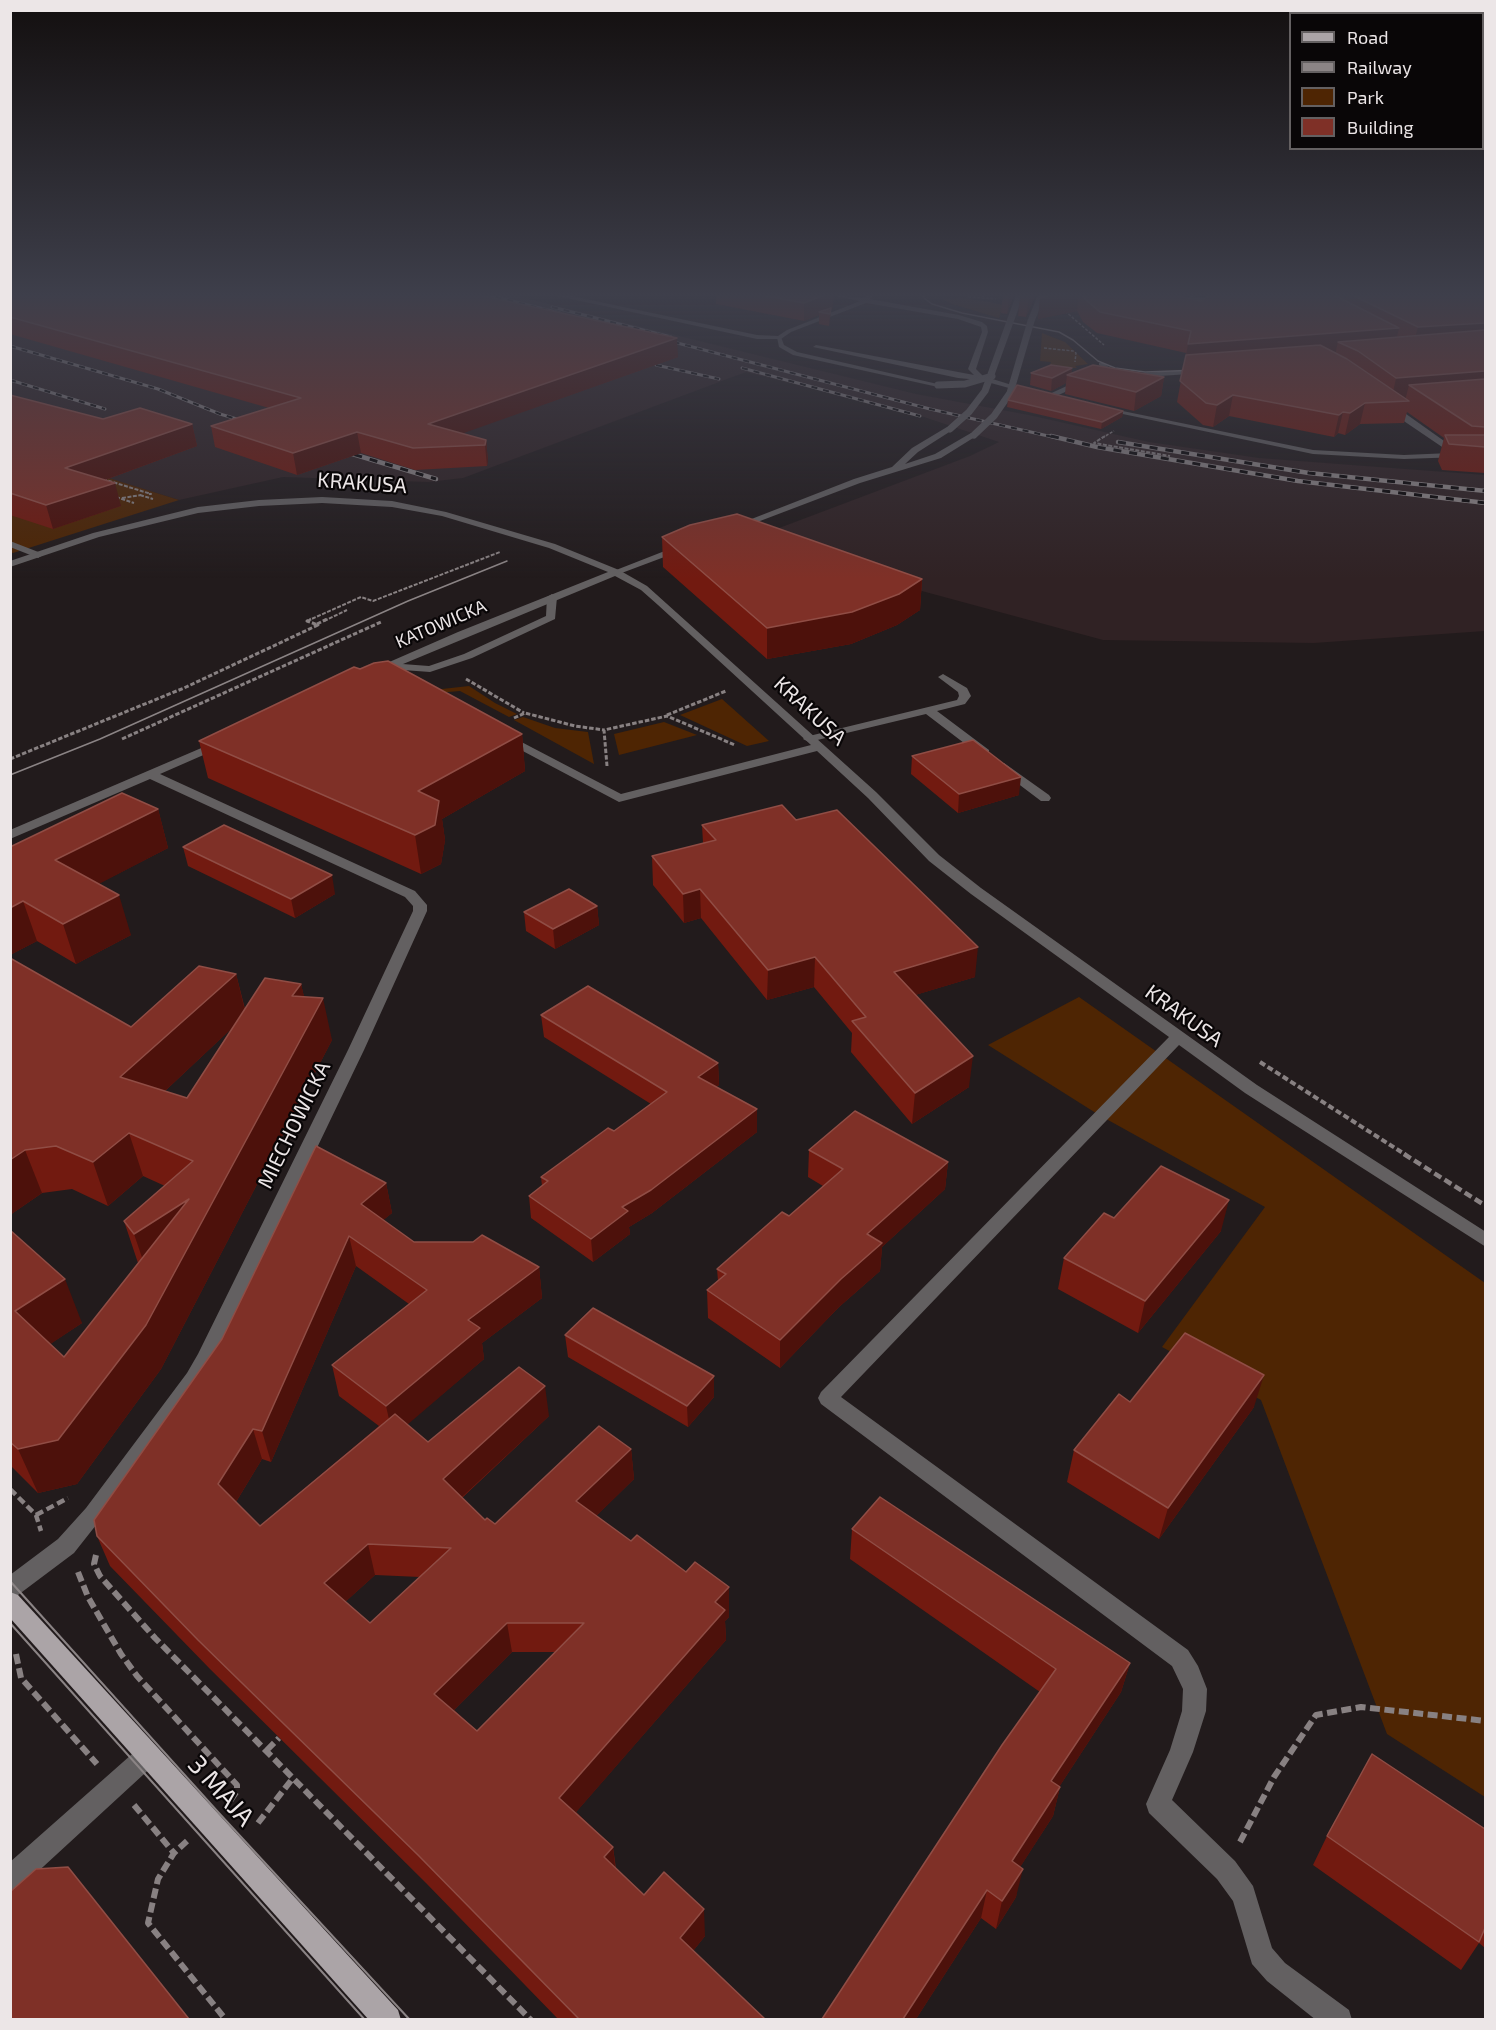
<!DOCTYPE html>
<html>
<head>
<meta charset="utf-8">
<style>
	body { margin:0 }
	#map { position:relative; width:1496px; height:2030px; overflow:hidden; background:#221b1c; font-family:"Exo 2",sans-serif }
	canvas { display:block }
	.frame { position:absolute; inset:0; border:12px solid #ece6e7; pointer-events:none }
	.legend { position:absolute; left:1289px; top:12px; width:195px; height:138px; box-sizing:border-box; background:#090607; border:2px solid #646061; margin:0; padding:8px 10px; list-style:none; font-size:18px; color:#ece6e7 }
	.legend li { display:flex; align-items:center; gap:12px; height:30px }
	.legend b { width:30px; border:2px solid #646061 }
</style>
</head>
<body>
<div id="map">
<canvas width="1496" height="2030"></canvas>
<div class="frame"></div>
<ul class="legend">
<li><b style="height:8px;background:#aba4a7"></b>Road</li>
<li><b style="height:8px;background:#8b8485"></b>Railway</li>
<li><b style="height:16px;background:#4e2503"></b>Park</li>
<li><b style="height:16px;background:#7f3027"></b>Building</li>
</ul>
</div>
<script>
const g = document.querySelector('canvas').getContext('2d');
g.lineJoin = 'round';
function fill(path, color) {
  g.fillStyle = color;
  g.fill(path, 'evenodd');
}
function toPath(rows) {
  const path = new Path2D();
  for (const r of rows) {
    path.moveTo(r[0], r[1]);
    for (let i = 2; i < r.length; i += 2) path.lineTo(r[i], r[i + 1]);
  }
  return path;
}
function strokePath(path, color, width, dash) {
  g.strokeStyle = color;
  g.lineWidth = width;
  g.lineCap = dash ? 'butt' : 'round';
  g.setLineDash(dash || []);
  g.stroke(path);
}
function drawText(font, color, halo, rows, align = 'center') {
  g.font = font + ' "Exo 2",sans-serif';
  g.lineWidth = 4.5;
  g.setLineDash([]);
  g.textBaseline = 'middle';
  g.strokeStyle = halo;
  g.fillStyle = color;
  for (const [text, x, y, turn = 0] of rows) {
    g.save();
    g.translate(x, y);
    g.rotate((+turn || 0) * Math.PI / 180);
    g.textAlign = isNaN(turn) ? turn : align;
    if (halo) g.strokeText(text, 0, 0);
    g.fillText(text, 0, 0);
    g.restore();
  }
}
fill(toPath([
	[10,294,508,294,916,394,1029,415,1149,442,1259,458,1485,475,1485,631,1314,643,1103,640,748,544,750,539,970,456,999,442,924,417,746,372,463,478,428,482,283,477,179,500,11,448]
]), '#302224');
fill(toPath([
	[961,298,990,302,1003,305,999,318,952,304,942,299],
	[1042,333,1065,342,1088,364,1075,366,1077,368,1049,368,1051,362,1040,361],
	[10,448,16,449,179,500,13,553,10,552],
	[469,686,495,703,517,714,509,717,460,691,436,693,433,690],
	[722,699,769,741,747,746,680,715],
	[523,717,555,728,588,732,594,764,514,720],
	[664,722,697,735,619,755,614,734],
	[1079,997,1485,1283,1485,1797,1387,1734,1261,1400,1162,1347,1265,1207,1099,1115,988,1045]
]), '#4e2503');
strokePath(toPath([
	[978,294,983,295,984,298],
	[968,297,996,299],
	[1065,311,1104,345],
	[1044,348,1073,351,1076,353,1075,362],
	[1102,438,1114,431]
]), '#888182', 1.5, [3, 1.5]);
strokePath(toPath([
	[1105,436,1094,443,1170,456],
	[103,479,151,494,149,494],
	[140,495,153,499],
	[116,497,134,503],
	[122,498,141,495],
	[307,621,361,597,373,601,500,552],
	[324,621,347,610]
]), '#888182', 2, [4, 1.5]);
strokePath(toPath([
	[317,624,327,619],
	[466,679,524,713],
	[667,715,726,691],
	[514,718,525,713,575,726,604,730],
	[122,739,381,622],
	[10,759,184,688,318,625,307,621,311,619],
	[607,766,604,730,667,716,735,745]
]), '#888182', 3, [4.5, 2]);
strokePath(toPath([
	[1260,1062,1406,1155]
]), '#888182', 4, [6, 3]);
strokePath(toPath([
	[1404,1154,1486,1206],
	[10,1489,36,1515,41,1531],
	[36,1515,68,1498]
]), '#888182', 4.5, [8, 4]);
strokePath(toPath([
	[96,1555,94,1564,100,1576,155,1638,531,2020],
	[78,1572,88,1597,121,1654,137,1676,237,1785,237,1791,230,1801],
	[16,1654,21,1678,97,1764],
	[267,1750,279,1738],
	[134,1805,174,1853],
	[258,1823,293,1778],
	[187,1841,174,1853,158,1879,148,1923,226,2020],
	[1240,1842,1274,1777,1316,1715,1361,1707,1486,1721]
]), '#888182', 6, [10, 4.5]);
fill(toPath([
	[1191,296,1223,300,1226,302,1198,320,1162,313,1191,296],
	[1192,300,1217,303,1197,316,1171,312,1192,300],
	[777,337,781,337,784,345,797,352,942,385,938,387,793,355,779,347,777,337],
	[947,427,954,429,918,452,905,464,935,454,971,433,978,435,941,458,860,483,739,529,731,527,854,479,892,467,912,448,947,427],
	[10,541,41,553,43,555,38,558,10,547,10,541],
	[680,545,683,546,683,550,619,574,611,572,680,545],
	[552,594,557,597,555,619,472,658,430,672,389,669,384,666,389,663,429,666,464,654,546,616,547,597,552,594],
	[943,674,967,688,971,696,965,704,937,711,989,750,989,756,981,756,926,714,809,742,803,739,805,737,957,700,959,696,958,692,938,677,943,674],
	[1004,763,1049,795,1051,798,1049,801,1041,801,1000,770,1000,764,1004,763]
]), '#636061');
fill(toPath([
	[1099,363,1103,363,1123,377,1116,379,1099,365,1099,363],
	[1201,369,1204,373,1130,378,1126,376,1130,374,1201,369],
	[1082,379,1089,381,1052,398,1045,396,1082,379]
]), '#636061');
fill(toPath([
	[548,294,562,294,757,335,778,336,787,330,860,301,825,294,863,298,868,294,875,294,870,299,959,315,982,322,987,326,988,332,976,369,983,376,1031,391,1027,393,980,380,958,378,813,347,816,345,974,375,968,369,982,332,981,327,958,319,866,303,791,332,781,339,757,339,548,294],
	[1386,404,1392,404,1461,453,1486,455,1486,459,1460,457,1404,459,1313,454,1099,409,1103,407,1313,450,1404,455,1451,453,1392,413,1386,408,1386,404],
	[322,497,392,501,446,512,555,544,619,570,647,586,876,792,939,855,981,888,1257,1085,1486,1232,1486,1247,1245,1093,1179,1045,841,1397,1188,1650,1198,1666,1207,1689,1206,1711,1193,1752,1172,1800,1235,1861,1253,1886,1272,1948,1285,1963,1349,2010,1352,2020,1316,2020,1267,1981,1252,1964,1233,1901,1217,1879,1149,1813,1146,1804,1170,1750,1182,1711,1183,1689,1172,1666,821,1404,818,1398,821,1392,1169,1037,971,894,929,861,868,798,817,751,619,802,502,740,502,736,510,736,621,794,811,745,658,605,641,590,615,576,379,674,371,674,371,670,458,632,608,572,549,548,442,516,392,507,322,503,259,506,198,513,99,537,10,567,10,561,93,533,198,507,259,500,322,497],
	[220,740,226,744,224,746,160,774,415,891,427,905,427,911,364,1050,216,1358,201,1383,100,1520,74,1553,18,1595,10,1598,10,1575,58,1539,86,1508,187,1373,198,1354,348,1050,413,911,413,906,405,897,150,779,10,839,10,830,220,740],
	[148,1743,156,1747,160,1755,156,1763,19,1889,10,1893,10,1862,140,1747,148,1743]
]), '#636061');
fill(toPath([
	[10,1592,18,1595,398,2010,401,2020,369,2020,10,1618,10,1592]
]), '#aba4a7');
strokePath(toPath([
	[923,294,924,298,932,304,962,313,1059,332,1073,340,1098,361,1115,368,1145,372,1199,370],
	[10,775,100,739,408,601,507,561]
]), '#8b8485', 1.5);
strokePath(toPath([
	[10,1581,218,1812,410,2020],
	[10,1623,365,2020]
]), '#8b8485', 2);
const railFar1 = toPath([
	[484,294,560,313],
	[552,307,671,337],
	[662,339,930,409,1057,438],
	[10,346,158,389,220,414,250,423],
	[656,365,719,379],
	[742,368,920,416],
	[10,380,105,409]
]);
const rail = toPath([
	[1051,436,1097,447,1298,481,1486,503],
	[1118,442,1309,473,1486,491],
	[339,450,436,479]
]);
strokePath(railFar1, '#8b8485', 3);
strokePath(rail, '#8b8485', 4.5);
strokePath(railFar1, '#090607', 2, [6]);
strokePath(rail, '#090607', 3, [8]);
strokePath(toPath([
	[938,385,965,384,992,376],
	[950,429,969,412,985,391,1020,294],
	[974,435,994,416,1010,393,1031,321,1042,294]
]), '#636061', 7);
fill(toPath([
	[10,294,678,357,462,433,486,440,488,461,487,466,415,470,361,453,297,475,215,447,211,426,269,408,10,334],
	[716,294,834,294,832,310,831,310,829,326,819,324,819,315,804,321,716,304],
	[1003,294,1014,294,1007,314,1001,313],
	[1020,294,1036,294,1026,317,1018,316],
	[1042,294,1190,294,1185,297,1201,301,1208,296,1196,294,1485,294,1485,473,1442,470,1438,461,1444,438,1407,412,1404,423,1360,424,1345,435,1338,433,1334,437,1229,416,1213,427,1203,425,1177,402,1186,353,1097,333,1083,322,1077,311,1038,319,1040,298],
	[1072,368,1071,374,1164,377,1161,396,1134,411,1065,394,1066,383,1051,391,1030,385,1031,373],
	[10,395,103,419,192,424,197,446,105,480,121,506,53,529,10,515],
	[1008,400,1123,411,1122,417,1101,429,1007,407],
	[662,537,922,579,920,610,897,625,851,644,767,659,663,567],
	[522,734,525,771,442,819,445,840,441,864,421,874,208,778,199,741],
	[912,756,1019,795,958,813,911,774],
	[158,809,168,848,98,884,131,935,76,964,37,941,10,955,10,847],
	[796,820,975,977,915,995,969,1087,912,1124,851,1052,852,1033,814,987,767,1000,701,918,684,923,653,885,652,856,703,843,702,825],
	[183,847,335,894,295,918,188,866],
	[597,906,599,925,555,949,526,931,524,912],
	[10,958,131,1027,236,974,245,1009,301,984,304,997,332,1040,161,1369,77,1484,38,1493,10,1465,10,1230,82,1323,50,1344,64,1357,138,1263,124,1221,165,1186,143,1176,108,1206,72,1189,42,1193,10,1215],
	[232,1028,187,1098,165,1091],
	[541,1015,718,1063,719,1085,716,1087,757,1109,757,1132,652,1213,629,1227,630,1234,593,1262,531,1218,529,1196,542,1186,541,1177,614,1131,651,1104,544,1037],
	[809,1150,948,1162,945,1189,882,1247,880,1271,839,1307,780,1368,708,1318,707,1290,718,1281,717,1269,789,1216,823,1186,808,1177],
	[386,1183,392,1213,383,1220,414,1242,539,1267,542,1298,482,1343,484,1359,407,1424,428,1442,549,1416,462,1498,485,1520,495,1524,631,1449,634,1479,596,1516,631,1541,686,1572,729,1587,729,1617,725,1621,726,1640,576,1812,613,1847,616,1869,644,1895,705,1936,693,1951,765,2019,558,2019,426,1883,210,1669,110,1566,97,1536,222,1339],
	[356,1266,409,1304,332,1365,339,1396,379,1426,260,1526,236,1502,262,1459,271,1462],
	[375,1575,420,1577,370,1623,345,1602],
	[512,1652,555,1652,477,1731,454,1710],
	[1114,1218,1221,1231,1138,1333,1058,1289,1064,1258],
	[565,1335,714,1397,688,1427,568,1357],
	[1130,1402,1254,1407,1159,1539,1067,1482,1074,1450],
	[852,1529,1130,1663,1121,1692,1059,1787,1060,1787,1053,1816,1020,1867,1016,1897,996,1929,981,1918,916,2019,1040,1692,850,1559],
	[1485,1829,1485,1948,1479,1943,1461,1970,1313,1865,1327,1836]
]), '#721a10');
fill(toPath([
	[827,294,834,294,832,310,831,310,829,326,830,314,819,312,819,315,804,321,804,303],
	[1009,294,1014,294,1007,314],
	[1029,294,1036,294,1026,317,1029,296],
	[1056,294,1079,294,1077,311,1038,319,1040,298],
	[1163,294,1190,294,1161,311],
	[1485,323,1485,344,1412,350,1418,327],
	[1399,328,1394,350,1358,351,1338,342,1335,355,1184,367,1188,344],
	[677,338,678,357,430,445,428,424],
	[1072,368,1071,376,1067,375,1066,383,1051,391,1052,378],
	[1485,371,1485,394,1409,385,1405,401,1391,402,1396,378],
	[1164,377,1161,396,1134,411,1136,392],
	[1233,395,1229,416,1213,427,1217,405],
	[1365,403,1360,424,1345,435,1350,413],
	[1123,411,1122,417,1101,429,1102,422],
	[1343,412,1338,433,1334,437,1339,415],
	[192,424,197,446,72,492,65,468],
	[357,432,361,453,297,475,293,453],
	[486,440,488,461,487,466,485,445],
	[115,483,121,506,53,529,46,505],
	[922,579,920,610,897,625,851,644,767,659,767,628],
	[522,734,525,771,442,819,445,840,441,864,421,874,415,835,418,791],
	[1021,777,1019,795,958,813,959,794],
	[158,809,168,848,68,900,55,860],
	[332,875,335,894,295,918,291,899],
	[700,889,701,918,684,923,683,894],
	[119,895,131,935,76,964,63,924],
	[23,901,37,941,10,955,10,908],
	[597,906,599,925,555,949,553,929],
	[978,947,975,977,892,1002,894,972],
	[815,957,814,987,767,1000,768,970],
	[236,974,246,1015,134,1120,120,1077],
	[301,984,310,1022,323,998,332,1040,161,1369,77,1484,38,1493,18,1449,149,1278,134,1234,189,1199,292,996],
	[973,1056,969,1087,912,1124,915,1093],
	[718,1063,719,1085,698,1100,698,1077],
	[757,1109,757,1132,652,1213,629,1227,630,1234,593,1262,591,1239,622,1207],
	[129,1133,143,1176,108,1206,93,1162],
	[25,1150,42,1193,10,1215,10,1160],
	[948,1162,945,1189,882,1247,880,1271,839,1307,780,1368,780,1340,867,1234],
	[386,1183,392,1213,367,1234,361,1204],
	[1229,1200,1221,1231,1138,1333,1145,1301],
	[349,1236,356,1266,271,1462,262,1431],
	[539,1267,542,1298,482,1343,484,1359,393,1437,386,1406,468,1320],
	[65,1279,82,1323,34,1355,15,1311],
	[1264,1375,1254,1407,1159,1539,1168,1508],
	[714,1376,714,1397,688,1427,687,1406],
	[545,1386,549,1416,449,1509,443,1479],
	[253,1429,262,1459,228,1515,218,1484],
	[631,1449,634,1479,580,1532,576,1501],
	[368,1544,375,1575,333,1613,324,1583],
	[729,1587,729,1617,725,1621,726,1640,564,1826,559,1798,715,1602],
	[507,1623,512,1652,441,1723,434,1694],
	[1130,1663,1121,1692,1044,1810,1051,1781],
	[1060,1787,1053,1816,1006,1889,1012,1861],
	[613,1847,616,1875,604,1857],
	[1023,1869,1016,1897,996,1929,1002,1901],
	[987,1890,981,1918,916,2019,903,2019],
	[704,1909,705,1936,682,1965,680,1938]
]), '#4d110b');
const building = toPath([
	[10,294,474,294,677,338,428,424,486,440,485,445,413,448,357,432,293,453,211,426,301,398,10,317,10,294],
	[756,294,827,294,804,303,756,294],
	[1042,294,1056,294,1040,298,1042,294],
	[1082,294,1170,294,1201,301,1211,294,1332,294,1399,328,1188,344,1191,331,1100,312,1086,300,1082,294],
	[1350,294,1485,294,1485,323,1418,327,1350,294],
	[831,308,830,314,819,312,831,308],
	[1485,330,1485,371,1396,378,1358,351,1338,342,1485,330],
	[1320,345,1347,359,1409,401,1365,403,1350,413,1343,412,1339,415,1233,395,1217,405,1206,403,1180,381,1186,355,1320,345],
	[1051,365,1072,368,1052,378,1031,373,1051,365],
	[1093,365,1164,377,1136,392,1067,375,1093,365],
	[1485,379,1485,427,1472,426,1409,385,1485,379],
	[1017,385,1123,411,1102,422,1008,400,1017,385],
	[10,395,103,419,140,408,192,424,65,468,115,483,46,505,10,493,10,395],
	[1445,435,1485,435,1485,447,1449,444,1445,435],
	[737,514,922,579,899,594,852,612,767,628,662,537,690,525,737,514],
	[388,661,522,734,418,791,439,801,435,825,415,835,199,741,354,667,360,669,374,663,388,661],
	[973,740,1021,777,959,794,912,756,973,740],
	[122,793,158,809,55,860,119,895,63,924,23,901,10,908,10,847,122,793],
	[782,805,796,820,837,810,978,947,894,972,973,1056,915,1093,852,1021,866,1017,815,957,768,970,700,889,683,894,652,856,716,840,702,825,782,805],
	[224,825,332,875,291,899,183,847,224,825],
	[569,889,597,906,553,929,524,912,569,889],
	[10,958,131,1027,199,966,236,974,120,1077,187,1098,265,978,301,984,292,996,323,998,146,1325,58,1440,18,1449,10,1442,10,1230,65,1279,15,1311,64,1357,189,1199,134,1234,124,1221,193,1161,129,1133,93,1162,56,1146,25,1150,10,1160,10,958],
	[588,986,718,1063,698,1077,757,1109,651,1190,622,1207,628,1211,591,1239,529,1196,548,1181,541,1177,608,1128,614,1131,667,1092,541,1015,588,986],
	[855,1111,948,1162,867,1234,882,1243,841,1279,780,1340,707,1290,726,1274,717,1269,782,1212,789,1216,843,1169,809,1150,855,1111],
	[316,1146,386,1183,361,1204,414,1242,473,1242,482,1235,539,1267,468,1320,480,1328,386,1406,332,1365,427,1290,349,1236,262,1431,253,1429,218,1484,260,1526,395,1414,428,1442,519,1367,545,1386,443,1479,485,1520,487,1518,495,1524,599,1426,631,1449,576,1501,631,1541,637,1535,686,1572,695,1562,729,1587,715,1602,725,1610,559,1798,613,1847,604,1857,644,1895,664,1872,704,1909,680,1938,765,2019,579,2019,418,1855,198,1640,97,1536,94,1520,222,1339,316,1146],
	[368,1544,451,1548,370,1623,324,1583,368,1544],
	[507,1623,584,1623,477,1731,434,1694,507,1623],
	[1161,1166,1229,1200,1145,1301,1064,1258,1104,1213,1114,1218,1161,1166],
	[593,1308,714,1376,687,1406,565,1335,593,1308],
	[1185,1333,1264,1375,1168,1508,1074,1450,1119,1394,1130,1402,1185,1333],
	[880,1497,1130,1663,1051,1781,1060,1787,1012,1861,1023,1869,1002,1901,987,1890,903,2019,822,2019,1002,1745,1056,1669,852,1529,880,1497],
	[1372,1754,1485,1829,1485,1928,1479,1942,1327,1836,1372,1754],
	[68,1867,189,2019,10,2019,10,1892,36,1869,68,1867]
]);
fill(building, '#7f3027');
strokePath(building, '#904d45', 1.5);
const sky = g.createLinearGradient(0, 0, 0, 579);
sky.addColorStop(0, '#130f0f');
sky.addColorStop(0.51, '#3e3f4b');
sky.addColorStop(1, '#3e3f4b00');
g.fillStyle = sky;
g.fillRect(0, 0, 1496, 579);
drawText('18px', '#ece6e7', '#090607', [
	["KATOWICKA",441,624,-23]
]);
drawText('21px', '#ece6e7', '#090607', [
	["KRAKUSA",362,483,4],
	["KRAKUSA",810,711,43],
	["KRAKUSA",1184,1016,36],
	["MIECHOWICKA",294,1125,-64]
]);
drawText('26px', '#ece6e7', '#090607', [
	["3 MAJA",221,1791,48]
]);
</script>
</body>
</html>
